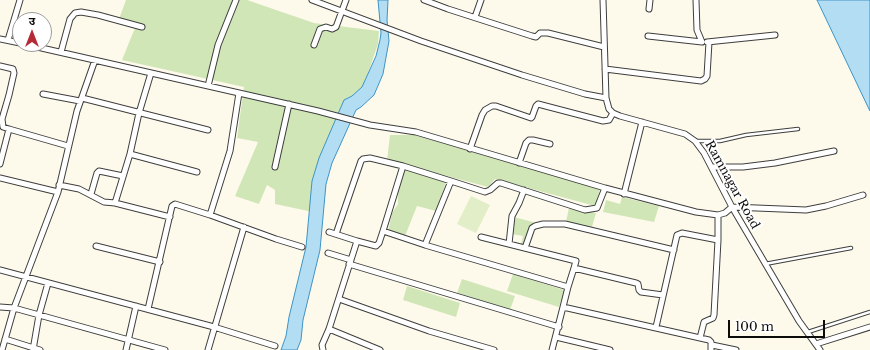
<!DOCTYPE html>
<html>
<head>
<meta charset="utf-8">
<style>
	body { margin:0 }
	#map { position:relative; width:870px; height:350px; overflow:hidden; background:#fefaeb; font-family:"Libre Baskerville","Noto Sans Devanagari",serif }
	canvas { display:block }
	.north { position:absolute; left:12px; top:12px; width:40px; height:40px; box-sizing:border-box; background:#fff; border:1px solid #9d9d9d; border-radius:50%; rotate:0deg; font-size:11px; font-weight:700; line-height:16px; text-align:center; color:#0b0b0b }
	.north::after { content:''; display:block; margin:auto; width:14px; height:18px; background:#b42b36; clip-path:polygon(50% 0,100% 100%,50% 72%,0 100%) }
	.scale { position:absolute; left:728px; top:320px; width:97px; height:18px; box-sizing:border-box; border:2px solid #0b0b0b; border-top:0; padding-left:5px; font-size:12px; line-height:14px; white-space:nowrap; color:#0b0b0b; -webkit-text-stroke:3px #fff; paint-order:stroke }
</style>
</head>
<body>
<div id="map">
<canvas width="870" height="350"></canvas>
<div class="north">उ</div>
<div class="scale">100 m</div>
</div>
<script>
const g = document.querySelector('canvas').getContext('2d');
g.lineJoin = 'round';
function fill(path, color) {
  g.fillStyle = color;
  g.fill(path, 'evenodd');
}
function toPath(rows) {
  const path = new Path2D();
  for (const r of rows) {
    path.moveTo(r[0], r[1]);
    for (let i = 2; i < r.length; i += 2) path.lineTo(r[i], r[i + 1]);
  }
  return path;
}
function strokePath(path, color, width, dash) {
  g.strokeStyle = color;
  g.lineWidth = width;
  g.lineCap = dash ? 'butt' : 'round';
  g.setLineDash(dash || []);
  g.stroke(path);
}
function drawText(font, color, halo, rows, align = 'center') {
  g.font = font + ' "Libre Baskerville",serif';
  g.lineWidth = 4;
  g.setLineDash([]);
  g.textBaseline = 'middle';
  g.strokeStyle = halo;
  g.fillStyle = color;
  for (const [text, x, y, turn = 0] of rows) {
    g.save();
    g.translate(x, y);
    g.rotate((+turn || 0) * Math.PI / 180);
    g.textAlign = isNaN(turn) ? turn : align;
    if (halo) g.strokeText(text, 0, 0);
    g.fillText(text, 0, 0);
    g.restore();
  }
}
fill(toPath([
	[126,0,247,0,314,23,379,31,378,44,360,96,347,108,313,212,275,204,275,190,267,185,259,204,235,196,258,142,237,138,244,87,122,60,137,23,119,19],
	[390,135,414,135,600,189,595,206,495,179,488,187,387,160],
	[405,170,446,182,436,211,417,206,405,236,388,232,392,213,398,204,397,178],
	[622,197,659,206,654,222,603,212,606,200,620,204],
	[569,208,596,213,592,227,566,222],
	[514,217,533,222,525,244,521,244,523,236,512,234],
	[513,274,564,290,559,307,507,291],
	[462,279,515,296,510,310,457,293],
	[407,286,460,303,456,317,403,300]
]), '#d1e6b7');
fill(toPath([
	[471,196,490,205,476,233,457,224]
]), '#e2eec8');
const water = toPath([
	[378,0,388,0,387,20,389,41,383,74,374,95,361,107,356,110,332,163,326,184,320,250,303,320,301,340,297,350,281,350,286,336,289,317,306,247,312,181,319,158,344,100,352,96,362,87,376,56,380,40,381,33,378,0],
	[817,0,870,0,870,111,868,107,817,0]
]);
fill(water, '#b2ddf3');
strokePath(water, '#3d94c6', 1);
const service = toPath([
	[696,141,720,141,746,135,798,129],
	[765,264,851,248],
	[808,332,870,312]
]);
const minor = toPath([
	[312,0,421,41,522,75,585,94,606,98],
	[424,0,448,9,532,36,536,37,540,33,548,33,604,47],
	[603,0,606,98,609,109,613,113,620,116,685,134,695,141,704,153,732,207,799,321,820,350],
	[649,9,650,0],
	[475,17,481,0],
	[648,36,702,42,697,30,696,0],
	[0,39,20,43],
	[8,40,20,0],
	[707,42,775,35],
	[24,44,318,111,370,125,416,132,605,188,696,212,718,215,725,213,732,207,806,210,826,206,863,195],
	[314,45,320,29,326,27,332,29,336,27,346,0],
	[61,52,70,19,75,13,81,12,98,15,142,27],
	[0,66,13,69,14,73,9,95,2,119,3,127,9,129,68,146],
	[605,69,701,81,705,79,707,76,709,42],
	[208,86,218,45,236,0],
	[43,94,80,101],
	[82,98,208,130],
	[470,149,482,115,485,110,492,106,496,106,531,118,532,117,536,106,538,104,603,121,609,120,613,113],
	[130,154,197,172],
	[519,163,526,143,529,140,533,140,550,144],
	[0,164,9,129],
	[275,167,289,104],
	[712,167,743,167,775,163,834,151],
	[0,178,58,192],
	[59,185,79,189,104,202,115,203,170,217],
	[91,194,97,173,99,171,123,176],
	[624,194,642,122],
	[115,203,130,154,139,113,151,73],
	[210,215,230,151,239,93],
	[383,231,403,166,451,181],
	[329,232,357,241],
	[336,234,361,161,363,159,370,158,403,166],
	[481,237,576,261,574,268],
	[509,244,512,216,519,203,524,190],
	[425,245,451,181,485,192,490,190,498,183,501,183,585,210,597,208,605,188],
	[96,246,160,262],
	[525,248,532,228,535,226,543,224,565,224,674,250],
	[328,253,351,260],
	[349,264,559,327],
	[0,270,214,327,275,346],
	[568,287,574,268,636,283,638,284,639,290,641,292,663,295],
	[339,299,429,331,494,350],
	[0,307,14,308,165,350],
	[148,309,172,206,175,204,210,215,276,239,302,247],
	[656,327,677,235,682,233,718,240,718,215],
	[329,329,380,350],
	[556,337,610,350],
	[700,338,704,322,713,318,714,315,718,240],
	[5,339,40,350],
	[816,344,870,327],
	[712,345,736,350],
	[2,350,14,308,58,192,77,111,95,60],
	[33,350,39,315,48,283],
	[126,350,136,306],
	[208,350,244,227],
	[323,350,322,345,329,329,357,241,376,246,379,243,383,231,425,245,568,287,563,307],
	[552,350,563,307,709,340,711,342,711,350]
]);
strokePath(service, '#3e3e3e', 4.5);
strokePath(minor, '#3e3e3e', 7);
strokePath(service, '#fff', 2.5);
strokePath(minor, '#fff', 5);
drawText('12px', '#0b0b0b', '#fff', [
	["Ramnagar Road",732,185,61]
]);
</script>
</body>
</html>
